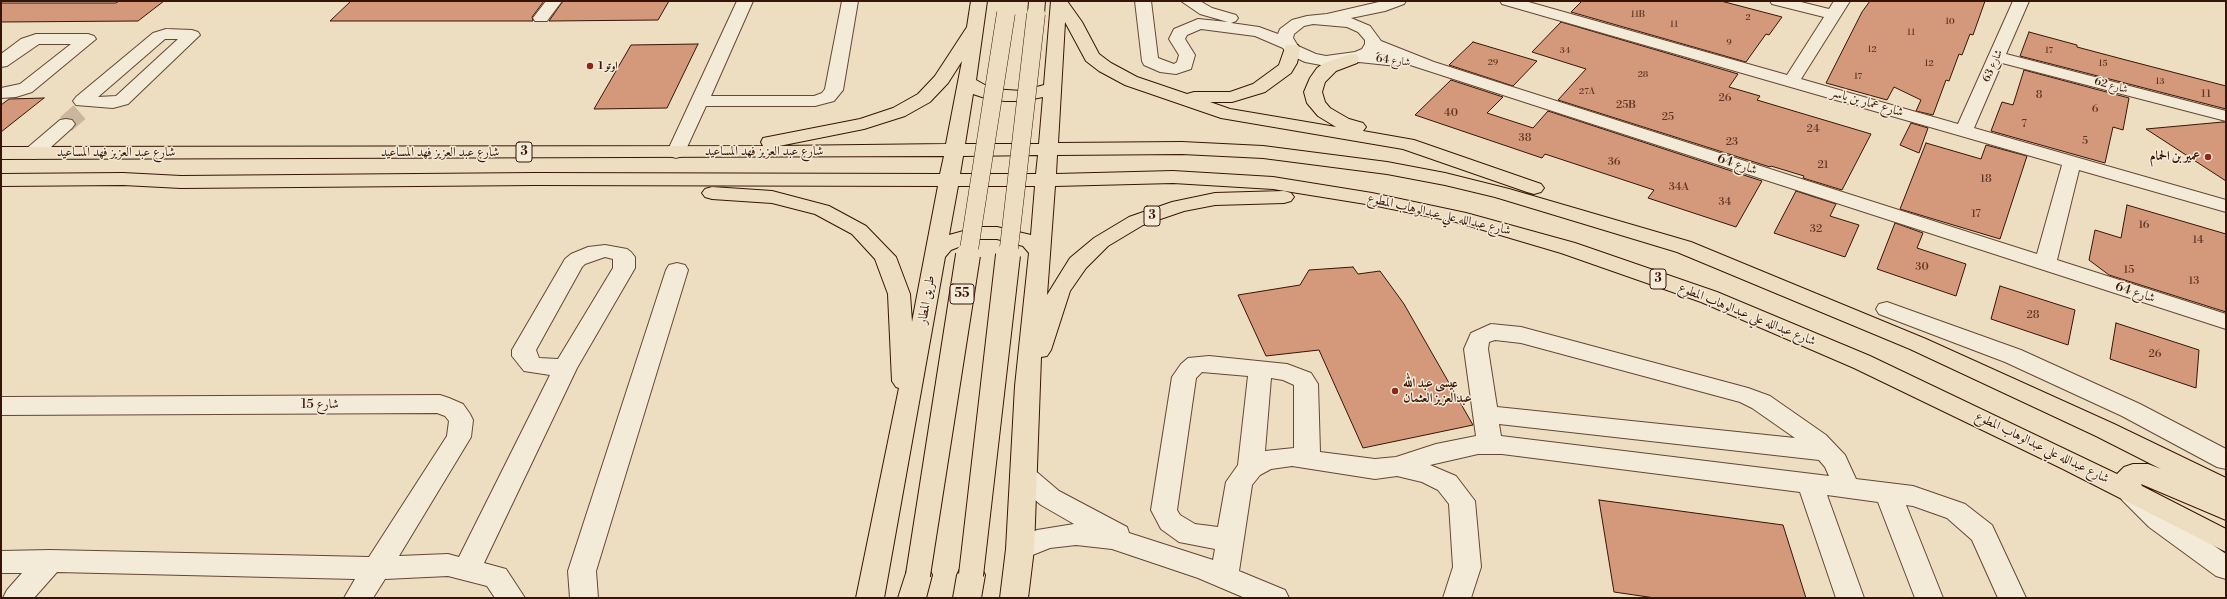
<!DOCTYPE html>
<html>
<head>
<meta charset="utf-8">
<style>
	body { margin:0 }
	#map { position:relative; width:2227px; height:599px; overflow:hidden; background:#eddec1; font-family:"Libre Bodoni",serif }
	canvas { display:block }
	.frame { position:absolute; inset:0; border:2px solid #371506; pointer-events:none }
</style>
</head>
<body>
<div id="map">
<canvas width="2227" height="599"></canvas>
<div class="frame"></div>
</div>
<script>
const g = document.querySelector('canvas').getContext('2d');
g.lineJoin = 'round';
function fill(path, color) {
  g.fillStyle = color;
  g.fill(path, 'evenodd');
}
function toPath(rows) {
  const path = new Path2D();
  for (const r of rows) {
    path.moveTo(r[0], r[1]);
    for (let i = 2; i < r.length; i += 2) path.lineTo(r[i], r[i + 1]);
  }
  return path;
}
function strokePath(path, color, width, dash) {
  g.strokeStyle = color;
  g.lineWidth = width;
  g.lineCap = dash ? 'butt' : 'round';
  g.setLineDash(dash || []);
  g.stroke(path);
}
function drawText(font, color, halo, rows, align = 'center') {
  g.font = font + ' "Libre Bodoni",Amiri,serif';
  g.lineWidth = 3;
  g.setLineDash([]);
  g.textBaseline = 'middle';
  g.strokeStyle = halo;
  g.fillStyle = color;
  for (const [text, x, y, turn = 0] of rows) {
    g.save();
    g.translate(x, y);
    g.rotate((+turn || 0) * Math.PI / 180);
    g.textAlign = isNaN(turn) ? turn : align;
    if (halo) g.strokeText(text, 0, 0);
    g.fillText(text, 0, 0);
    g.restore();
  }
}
const building = toPath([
	[119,1,164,1,138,21,1,22,1,3,116,3,119,1],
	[351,1,544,1,532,17,533,21,330,21,351,1],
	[563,1,669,1,658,20,549,21,563,1],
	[1582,1,1721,1,1782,17,1769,35,1766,34,1746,62,1571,12,1582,1],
	[1870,1,1985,1,1973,35,1970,34,1962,55,1959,54,1949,81,1946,80,1933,115,1916,111,1921,100,1894,87,1887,100,1826,83,1862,12,1870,1],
	[1561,22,1738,74,1729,87,1760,96,1757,100,1871,134,1842,190,1803,178,1804,176,1771,166,1770,167,1558,100,1586,69,1532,52,1561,22],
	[2029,32,2077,45,2077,47,2126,60,2226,86,2226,109,2020,56,2029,32],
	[1473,42,1537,61,1513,86,1449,65,1473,42],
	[698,44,667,108,594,109,631,45,698,44],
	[2024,70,2129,98,2123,130,2113,127,2105,163,1991,131,2002,102,2013,105,2024,70],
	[1451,80,1503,97,1487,113,1533,128,1548,111,1762,181,1736,227,1648,198,1654,190,1545,154,1542,158,1415,115,1451,80],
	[44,98,1,132,1,105,9,99,44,98],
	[2223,122,2226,122,2226,181,2146,129,2223,122],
	[1911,123,1928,128,1919,153,1900,145,1911,123],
	[1926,143,1981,159,1986,145,2027,156,2000,239,1900,209,1926,143],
	[1796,191,1836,204,1830,216,1859,225,1845,257,1774,233,1796,191],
	[2127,205,2226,234,2226,312,2109,275,2089,260,2095,230,2121,238,2127,205],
	[1895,223,1923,233,1917,248,1966,264,1956,296,1877,269,1895,223],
	[1353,267,1358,274,1380,271,1404,304,1473,425,1363,448,1319,350,1266,356,1238,295,1300,285,1309,270,1353,267],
	[2000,286,2075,310,2068,345,1991,319,2000,286],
	[2116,323,2199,350,2196,388,2110,359,2116,323],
	[1599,500,1783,525,1806,598,1655,598,1614,592,1599,500]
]);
fill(building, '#d4987b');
strokePath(building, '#371506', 1);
strokePath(toPath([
	[66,124,82,110]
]), '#c9b69c', 18, [18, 9]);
const minor = toPath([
	[546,1,562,1,547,21,535,21,533,18,546,1],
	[737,1,753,1,711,96,814,96,822,93,825,89,842,1,858,1,843,90,834,101,815,106,706,106,683,156,676,158,669,156,667,152,737,1],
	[1135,1,1151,1,1158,58,1174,64,1177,62,1179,55,1169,39,1174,29,1198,19,1228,22,1200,14,1181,1,1200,1,1212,8,1236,15,1238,18,1236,21,1231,23,1259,27,1278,34,1280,29,1292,20,1307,16,1327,14,1383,1,1406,1,1404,4,1385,11,1351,18,1370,26,1381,41,1434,62,2037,254,2062,165,1502,4,1500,1,1525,1,1787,75,1824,17,1772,4,1770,1,1797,1,1829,9,1834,1,1850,1,1801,79,1958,124,2013,1,2029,1,2006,54,2226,111,2226,121,2002,63,1974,128,2226,200,2226,212,2079,170,2057,260,2226,314,2226,329,1404,63,1397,66,1359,62,1326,66,1305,62,1286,53,1283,48,1255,36,1201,29,1187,35,1185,39,1195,55,1191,69,1176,74,1160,72,1144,65,1142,61,1135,1],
	[1313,24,1347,27,1358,32,1365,40,1365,44,1362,49,1355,52,1326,56,1316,54,1298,46,1293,38,1294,34,1304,26,1313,24],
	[1378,52,1385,55,1376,54,1378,52],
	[166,29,192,30,198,32,200,35,128,104,113,108,76,105,73,101,76,97,153,33,166,29],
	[165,39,178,39,116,96,98,97,165,39],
	[36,34,88,34,94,36,96,39,32,92,16,97,1,98,1,88,20,84,71,44,39,44,7,66,1,67,1,54,21,39,36,34],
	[66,119,72,120,75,124,72,128,40,157,33,159,26,157,24,153,26,149,60,120,66,119],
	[605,245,627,249,631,252,635,257,635,268,577,368,484,563,506,569,525,598,495,598,487,586,448,576,385,579,373,598,344,598,355,579,57,572,34,598,3,598,7,590,22,573,1,573,1,551,50,550,369,557,447,436,449,421,445,416,437,413,1,415,1,397,440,395,449,398,463,404,470,414,473,420,471,437,399,556,448,554,459,557,550,375,524,371,512,356,512,350,565,259,571,254,588,247,605,245],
	[605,257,613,259,613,268,558,359,539,358,536,350,582,267,585,264,605,257],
	[677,263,685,265,688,270,596,571,598,598,570,598,568,571,666,270,669,265,677,263],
	[1887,302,2021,350,2140,404,2226,449,2226,469,2217,467,2122,416,2005,362,1879,314,1876,309,1879,304,1887,302],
	[1491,324,1521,327,1748,388,1770,396,1826,435,1845,455,1856,479,1913,486,1965,504,1992,525,2026,598,1998,598,1972,540,1947,518,1913,506,1906,505,1943,598,1915,598,1878,502,1827,495,1864,598,1836,598,1800,492,1502,454,1478,454,1430,465,1456,476,1475,501,1481,567,1471,598,1443,598,1453,567,1449,504,1438,490,1422,482,1397,476,1375,479,1292,466,1271,469,1260,475,1252,485,1239,571,1285,590,1289,598,1245,598,1198,578,1112,549,1076,545,1050,548,1020,560,1010,557,1006,549,1010,541,1037,530,1074,524,1041,505,1014,482,1010,475,1014,468,1023,465,1032,468,1059,491,1127,527,1129,533,1213,560,1215,549,1179,542,1161,529,1151,510,1172,377,1181,364,1188,358,1209,356,1287,364,1311,373,1318,384,1320,452,1375,459,1396,457,1436,444,1476,436,1464,349,1471,333,1491,324],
	[1495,340,1521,343,1740,402,1752,408,1795,438,1497,407,1488,349,1489,342,1495,340],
	[1202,372,1248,376,1238,465,1226,482,1218,527,1195,524,1180,515,1177,510,1196,378,1202,372],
	[1271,378,1283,380,1294,385,1294,448,1265,451,1271,378],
	[1499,424,1819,460,1825,467,1829,476,1501,436,1499,424],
	[2131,483,2140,486,2167,513,2226,554,2226,579,2216,576,2149,527,2122,500,2118,493,2122,486,2131,483]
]);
const major = toPath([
	[971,1,987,1,976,80,992,89,1022,91,1044,85,1051,1,1067,1,1082,22,1099,54,1111,63,1137,77,1187,94,1194,92,1230,92,1253,84,1279,65,1286,45,1298,45,1300,49,1297,63,1291,73,1265,92,1232,102,1210,102,1230,109,1336,127,1318,116,1307,103,1304,92,1310,78,1317,68,1324,63,1351,54,1357,55,1359,59,1357,63,1336,71,1325,82,1322,92,1325,102,1330,108,1349,119,1363,123,1366,127,1363,131,1414,140,1541,184,1544,188,1541,192,1534,194,1527,192,1403,149,1221,118,1125,85,1099,71,1086,61,1065,22,1058,143,1182,142,1263,146,1387,162,1445,173,1509,189,1691,242,1926,339,2114,424,2226,478,2226,520,2141,484,2142,486,2226,529,2226,552,2063,469,1854,368,1701,302,1561,253,1456,222,1372,205,1273,189,1173,183,1055,186,1047,295,1070,258,1094,238,1129,217,1172,202,1215,193,1284,191,1291,193,1294,197,1291,201,1284,203,1215,205,1184,211,1143,225,1108,246,1086,268,1070,291,1051,350,1047,356,1041,357,1034,549,1028,598,1000,598,1006,549,1015,386,1029,253,1023,246,997,239,979,239,951,250,945,257,884,598,856,598,899,388,896,387,892,381,888,294,875,259,852,234,815,214,772,203,712,199,705,197,702,193,705,189,712,187,772,191,829,206,866,226,896,257,910,294,912,322,938,186,535,185,181,188,123,185,1,186,1,174,123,173,181,176,535,173,940,174,944,156,1,159,1,147,763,146,761,142,763,138,860,119,893,108,918,94,935,76,967,27,971,1],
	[962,61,946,144,779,146,864,129,905,116,930,102,948,83,962,61],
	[973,94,988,99,1005,101,1022,101,1043,97,1039,144,965,144,973,94],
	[1182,154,1263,158,1387,174,1445,185,1495,197,1677,252,1910,349,2096,436,2161,469,2148,464,2133,464,2124,467,2117,474,1870,356,1717,292,1575,243,1466,213,1372,193,1273,177,1173,171,1056,174,1057,155,1182,154],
	[1038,155,1036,174,960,174,963,156,1038,155],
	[958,186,1035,186,1031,235,997,227,978,227,949,235,958,186]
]);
const highway = toPath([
	[1029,1,1045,1,1044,14,1042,17,1030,17,1028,14,1029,1],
	[918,564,928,567,932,575,926,598,898,598,908,567,918,564],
	[971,564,981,567,985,575,981,598,953,598,957,575,961,567,971,564]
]);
strokePath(minor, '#644735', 2);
strokePath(major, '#371506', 2);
strokePath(highway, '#371506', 2);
fill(minor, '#f3ead7');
fill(major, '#eddec1');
fill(highway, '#eddec1');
const highwayBridgeFar1 = toPath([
	[968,256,1006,13],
	[1008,256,1036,14]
]);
const highwayBridge = toPath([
	[918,575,968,255],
	[971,575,1008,255]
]);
strokePath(highwayBridgeFar1, '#371506', 19, []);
strokePath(highwayBridge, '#371506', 26, []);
strokePath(highwayBridgeFar1, '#eddec1', 18);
strokePath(highwayBridge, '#eddec1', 24);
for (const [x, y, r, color] of [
	[590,66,4,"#8f2418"],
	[2208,157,4,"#8f2418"],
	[1395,391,4,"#8f2418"]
]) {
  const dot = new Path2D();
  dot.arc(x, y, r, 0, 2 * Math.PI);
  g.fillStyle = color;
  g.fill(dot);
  strokePath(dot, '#f3ead7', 1.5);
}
drawText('9px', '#5e3623', null, [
	["11B",1638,15],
	["2",1748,18],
	["10",1950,22],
	["11",1674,25],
	["11",1911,33],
	["9",1729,43],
	["12",1872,50],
	["34",1565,51],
	["17",2049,51],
	["29",1493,63],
	["12",1929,64],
	["15",2103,64],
	["28",1643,75],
	["17",1858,77],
	["13",2160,82],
	["27A",1587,92]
]);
drawText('11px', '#371506', '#f3ead7', [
	["شارع 64",1393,61,7],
	["شارع 63",1993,66,-66],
	["شارع 62",2111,86,15]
]);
drawText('bold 11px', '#371506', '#f3ead7', [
	["اوتو 1",598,66]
], 'left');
drawText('11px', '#5e3623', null, [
	["11",2206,94],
	["8",2039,95],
	["26",1725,98],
	["25B",1626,105],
	["6",2095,109],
	["40",1451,113],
	["25",1668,117],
	["7",2024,124],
	["24",1813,129],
	["38",1525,138],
	["5",2085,141],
	["23",1732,142],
	["36",1614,162],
	["21",1823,165],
	["18",1986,179],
	["34A",1679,187],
	["34",1725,202],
	["17",1976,214],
	["16",2144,225],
	["32",1816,229],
	["14",2198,240],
	["30",1922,267],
	["15",2129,270],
	["13",2194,281],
	["28",2033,315],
	["26",2155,354]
]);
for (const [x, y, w] of [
	[524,152,16],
	[1152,216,16],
	[1658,279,16],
	[962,294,24]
]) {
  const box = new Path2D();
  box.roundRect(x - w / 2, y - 10, w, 20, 3);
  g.fillStyle = '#f3ead7';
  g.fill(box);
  strokePath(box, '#371506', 1);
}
drawText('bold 12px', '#371506', null, [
	["3",524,152],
	["3",1152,216],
	["3",1658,279],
	["55",962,294]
]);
drawText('13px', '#371506', '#f3ead7', [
	["شارع عمار بن ياسر",1867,103,16],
	["شارع عبد العزيز فهد المساعيد",764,152],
	["شارع عبد العزيز فهد المساعيد",116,153],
	["شارع عبد العزيز فهد المساعيد",440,153],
	["شارع 64",1737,165,18],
	["شارع عبدالله علي عبدالوهاب المطوع",1439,215,13],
	["شارع 64",2135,293,18],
	["طريق المطار",927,300,-80],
	["شارع عبدالله علي عبدالوهاب المطوع",1747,315,22],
	["شارع 15",320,405],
	["شارع عبدالله علي عبدالوهاب المطوع",2042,448,26]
]);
drawText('bold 13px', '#371506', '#f3ead7', [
	["عمير بن الحمام",2200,157],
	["عيسى عبد الله",1403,384,"left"],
	["عبدالعزيز العثمان",1403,399,"left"]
], 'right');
</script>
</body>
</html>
